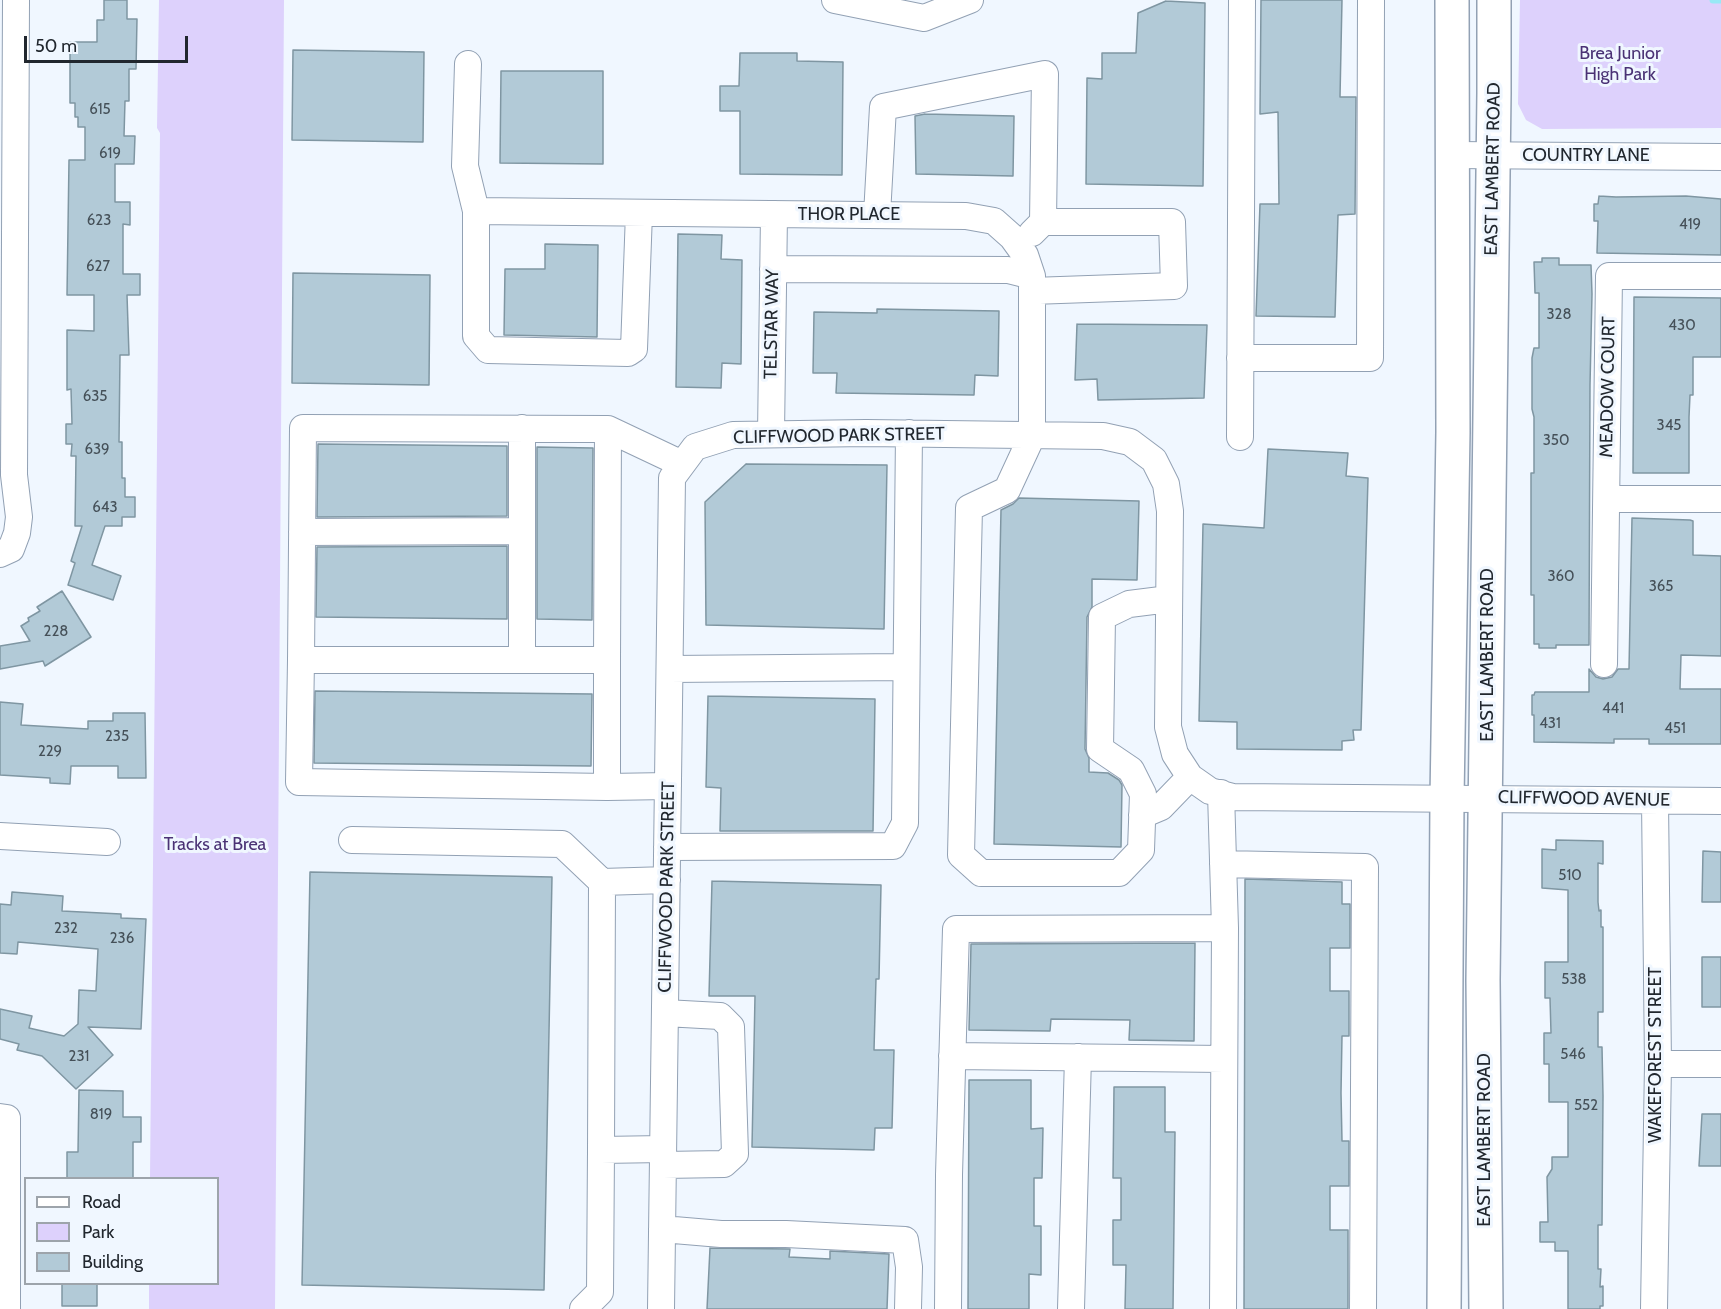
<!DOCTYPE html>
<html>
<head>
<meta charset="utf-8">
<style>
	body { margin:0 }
	#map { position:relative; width:1721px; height:1309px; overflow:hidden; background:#f0f7ff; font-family:Cabin,sans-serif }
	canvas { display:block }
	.legend { position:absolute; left:24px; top:1177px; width:195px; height:108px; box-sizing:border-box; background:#f0f7ff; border:2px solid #9da4ab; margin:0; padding:8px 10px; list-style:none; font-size:18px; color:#21272e }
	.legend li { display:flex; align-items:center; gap:12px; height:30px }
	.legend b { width:30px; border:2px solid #9da4ab }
	.scale { position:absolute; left:24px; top:36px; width:164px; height:27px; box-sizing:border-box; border:3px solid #21272e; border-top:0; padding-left:8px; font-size:18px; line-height:21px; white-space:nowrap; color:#21272e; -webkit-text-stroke:4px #f0f7ff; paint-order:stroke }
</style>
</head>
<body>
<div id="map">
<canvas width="1721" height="1309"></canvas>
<ul class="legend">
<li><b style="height:8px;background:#fff"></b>Road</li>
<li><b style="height:16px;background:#ddd1fc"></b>Park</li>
<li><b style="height:16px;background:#b2cad7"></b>Building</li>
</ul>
<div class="scale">50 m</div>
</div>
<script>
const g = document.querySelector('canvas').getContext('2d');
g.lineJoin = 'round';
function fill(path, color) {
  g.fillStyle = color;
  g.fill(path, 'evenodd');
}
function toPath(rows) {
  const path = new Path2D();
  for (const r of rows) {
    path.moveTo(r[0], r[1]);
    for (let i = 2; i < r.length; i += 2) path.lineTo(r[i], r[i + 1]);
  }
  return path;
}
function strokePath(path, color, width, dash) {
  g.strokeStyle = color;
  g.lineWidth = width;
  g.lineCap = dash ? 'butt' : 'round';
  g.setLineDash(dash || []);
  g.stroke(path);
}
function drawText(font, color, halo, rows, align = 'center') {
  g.font = font + ' Cabin,sans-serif';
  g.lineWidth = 6;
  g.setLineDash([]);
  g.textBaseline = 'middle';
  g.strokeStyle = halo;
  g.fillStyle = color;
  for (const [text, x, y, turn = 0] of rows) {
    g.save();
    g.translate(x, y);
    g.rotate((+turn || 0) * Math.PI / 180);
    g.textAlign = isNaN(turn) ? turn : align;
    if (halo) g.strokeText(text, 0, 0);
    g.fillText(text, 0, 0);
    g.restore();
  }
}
fill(toPath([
	[159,0,284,0,275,1309,149,1309,149,1284,218,1284,218,1178,150,1178,160,133,157,128],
	[1520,0,1721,0,1721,128,1542,129,1526,120,1518,104]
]), '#ddd1fc');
strokePath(toPath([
	[1713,0,1721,0]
]), '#98e9f5', 7);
const building = toPath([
	[104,0,127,0,127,19,137,19,136,69,129,69,129,101,125,101,124,136,135,136,134,164,115,164,115,202,130,202,130,225,123,224,123,274,140,274,140,295,127,295,129,355,120,355,119,442,122,442,122,478,125,478,125,497,135,497,135,517,122,517,122,526,105,526,92,565,121,576,113,600,68,585,75,563,71,561,82,526,75,526,76,456,71,456,72,444,66,444,66,424,72,424,71,389,67,390,67,330,94,331,94,295,67,295,69,160,85,160,85,127,78,127,78,117,75,117,75,103,70,103,70,42,97,42,97,20,104,20,104,0],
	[1261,0,1342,0,1340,97,1356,97,1355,214,1338,215,1335,317,1256,316,1260,204,1279,204,1278,112,1260,114,1261,0],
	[1166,1,1205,3,1203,186,1086,184,1087,78,1102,79,1102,53,1136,53,1138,13,1166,1],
	[293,50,424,52,423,142,292,140,293,50],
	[740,53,797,53,797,61,843,62,842,175,740,174,740,111,720,111,720,86,739,86,740,53],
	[501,71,603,71,603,164,500,163,501,71],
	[925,114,1014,116,1013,176,916,174,915,116,925,114],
	[1599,196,1616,197,1686,196,1721,199,1721,255,1597,253,1598,221,1594,221,1594,204,1598,204,1599,196],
	[678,234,722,235,721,259,742,260,741,364,722,363,721,388,676,387,678,234],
	[545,244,598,245,597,337,504,335,505,269,545,269,545,244],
	[1542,258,1559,258,1559,265,1591,265,1592,294,1590,385,1589,645,1556,645,1556,648,1539,648,1539,644,1534,644,1534,595,1531,595,1531,473,1534,473,1534,417,1532,409,1532,358,1534,348,1539,348,1539,293,1535,293,1534,262,1542,262,1542,258],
	[293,273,430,275,429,385,292,383,293,273],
	[1634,297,1721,298,1721,357,1693,357,1693,395,1690,395,1689,417,1689,473,1633,473,1634,297],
	[877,309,999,311,998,376,975,375,974,395,836,393,837,373,813,373,814,312,877,313,877,309],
	[1077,324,1207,325,1204,398,1098,400,1097,379,1075,380,1077,324],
	[318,444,507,446,507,516,317,517,318,444],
	[537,447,593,448,592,620,537,619,537,447],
	[1268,449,1348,453,1346,476,1368,478,1361,730,1353,730,1354,740,1342,741,1342,750,1237,749,1237,722,1199,721,1203,524,1264,528,1268,449],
	[746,464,887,465,884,629,706,625,705,502,746,464],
	[1019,498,1139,501,1137,580,1092,579,1092,607,1087,617,1085,749,1089,758,1089,772,1108,773,1119,780,1122,785,1121,847,994,844,1001,510,1013,504,1019,498],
	[1632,518,1690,520,1693,521,1693,555,1721,556,1721,656,1681,655,1680,689,1721,689,1721,744,1649,744,1649,739,1614,739,1614,743,1534,742,1534,715,1532,715,1532,695,1534,695,1535,692,1589,692,1589,669,1596,677,1603,679,1612,677,1618,669,1629,669,1632,518],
	[507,546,507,619,316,617,317,547,507,546],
	[62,591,91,637,45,666,43,661,0,669,0,646,30,641,21,626,29,621,28,618,40,611,37,607,62,591],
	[315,691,592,694,591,766,314,763,315,691],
	[708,696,875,699,873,831,720,831,721,788,706,787,708,696],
	[0,702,23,704,21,725,88,729,88,721,113,721,113,713,145,713,146,778,118,778,118,766,71,766,70,784,50,783,50,778,0,775,0,702],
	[1556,840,1603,841,1603,864,1598,863,1598,902,1599,911,1601,910,1601,927,1603,927,1603,1012,1598,1012,1598,1047,1602,1047,1603,1096,1602,1225,1598,1225,1598,1269,1601,1269,1600,1287,1603,1286,1603,1306,1600,1306,1600,1309,1568,1309,1568,1251,1555,1251,1555,1242,1540,1242,1540,1222,1548,1222,1547,1177,1552,1169,1552,1157,1568,1157,1568,1102,1549,1102,1549,1064,1544,1064,1544,1033,1551,1033,1550,998,1545,998,1545,962,1568,962,1568,890,1542,888,1542,849,1556,850,1556,840],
	[1703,851,1721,852,1721,902,1702,902,1703,851],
	[310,872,552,877,544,1290,302,1285,310,872],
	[1245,879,1342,882,1342,904,1350,904,1350,948,1330,948,1330,991,1349,991,1349,1036,1342,1036,1341,1093,1342,1141,1349,1141,1349,1186,1330,1186,1330,1230,1348,1230,1348,1309,1244,1309,1245,879],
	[712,881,881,885,879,979,876,979,874,1050,894,1050,892,1128,875,1128,874,1150,752,1147,755,996,709,996,712,881],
	[12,892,63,896,62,911,121,914,121,918,146,919,141,1029,88,1027,113,1055,76,1089,42,1056,17,1050,19,1044,0,1039,0,1009,32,1016,29,1028,64,1036,78,1024,79,990,96,991,98,949,18,942,17,954,0,953,0,904,11,905,12,892],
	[1195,943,1194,1041,1129,1040,1130,1020,1051,1019,1050,1031,969,1030,971,944,1195,943],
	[1702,957,1721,957,1721,1007,1702,1007,1702,957],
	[969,1080,1031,1080,1031,1129,1043,1128,1042,1178,1034,1178,1034,1226,1041,1226,1041,1275,1029,1274,1029,1309,968,1309,969,1080],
	[1114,1087,1165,1087,1165,1132,1175,1132,1173,1309,1125,1309,1126,1265,1113,1265,1113,1220,1121,1220,1121,1178,1113,1178,1114,1087],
	[79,1090,123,1091,123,1117,141,1117,141,1142,133,1142,133,1179,67,1179,67,1152,78,1152,79,1090],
	[1702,1114,1721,1114,1721,1166,1699,1166,1702,1114],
	[710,1248,790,1249,789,1257,830,1259,830,1251,889,1254,887,1309,707,1309,710,1248],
	[62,1284,97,1284,97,1306,62,1306,62,1284]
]);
fill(building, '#b2cad7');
strokePath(building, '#7f96a2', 1.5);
const minor = toPath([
	[835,0,924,18,970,0],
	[468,64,465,166,476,211,476,336,488,350,628,353,634,349,639,213],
	[1452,155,1721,157],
	[476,211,966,216,994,221,1012,237,1025,255,1032,276,1032,436,1007,490,969,508,961,855,981,873,1119,873,1141,850,1143,794,1131,770,1100,749,1102,617,1129,604,1169,599],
	[877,215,883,107,1045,74,1043,222],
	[773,269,1008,270,1032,276],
	[1032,291,1174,286,1172,222,1043,222,1032,233],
	[1240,358,1370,358,1371,0],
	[608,429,607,660,301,660,303,428,608,429,682,464],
	[771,434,774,214],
	[1240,437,1242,0],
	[1607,499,1721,499],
	[302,532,522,531],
	[0,554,11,549,17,533,19,517,14,475,16,0],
	[301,660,299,782,607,787,607,660],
	[522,660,522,428],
	[1604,664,1609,276,1721,276],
	[670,669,905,667],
	[607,787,668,786],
	[1142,815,1161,807,1190,777],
	[0,836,107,842],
	[352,840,562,844,602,882,667,880],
	[667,847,893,846,905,823,909,433],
	[1223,864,1365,867,1363,1309],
	[602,882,601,1150,663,1149],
	[952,1056,1224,1059],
	[1658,1064,1721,1064],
	[0,1117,7,1118,7,1309],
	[663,1165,724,1164,735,1154,731,1027,720,1016,665,1013],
	[662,1229,721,1234,786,1234,905,1240,909,1267,908,1309],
	[583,1309,600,1292,601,1150],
	[661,1309,672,478,695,447,733,435,866,433,1103,436,1130,442,1154,460,1166,484,1170,511,1168,727,1175,754,1190,777,1210,791,1233,797,1721,801],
	[948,1309,949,1175,956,929,1225,928,1221,793],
	[1071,1309,1078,1057],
	[1223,1309,1225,928],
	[1654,1309,1658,1064,1655,801]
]);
const major = toPath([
	[1444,1309,1447,798,1453,432,1452,0],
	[1486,1309,1483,980,1494,93,1494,0]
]);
strokePath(minor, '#92a1b4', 28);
strokePath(major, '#92a1b4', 36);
strokePath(minor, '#fff', 26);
strokePath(major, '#fff', 33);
drawText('15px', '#455058', null, [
	["615",100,110],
	["619",110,154],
	["623",99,221],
	["419",1690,225],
	["627",98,267],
	["328",1559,315],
	["430",1682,326],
	["635",95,397],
	["345",1669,426],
	["350",1556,441],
	["639",97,450],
	["643",105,508],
	["360",1561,577],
	["365",1661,587],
	["228",56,632],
	["441",1613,709],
	["431",1550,724],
	["451",1675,729],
	["235",117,737],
	["229",50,752],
	["510",1570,876],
	["232",66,929],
	["236",122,939],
	["538",1574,980],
	["546",1573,1055],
	["231",79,1057],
	["552",1586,1106],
	["819",101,1115]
]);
drawText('18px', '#4a3275', '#f0f7ff', [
	["Brea Junior",1620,54],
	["High Park",1620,75],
	["Tracks at Brea",215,845]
]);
drawText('18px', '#21272e', '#f0f7ff', [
	["COUNTRY LANE",1586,156],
	["EAST LAMBERT ROAD",1493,169,-89],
	["THOR PLACE",849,215],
	["TELSTAR WAY",772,324,-89],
	["MEADOW COURT",1608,387,-89],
	["CLIFFWOOD PARK STREET",839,436,-1],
	["EAST LAMBERT ROAD",1488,655,-90],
	["CLIFFWOOD AVENUE",1584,799,1],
	["CLIFFWOOD PARK STREET",667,887,-89],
	["WAKEFOREST STREET",1656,1055,-90],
	["EAST LAMBERT ROAD",1485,1140,-90]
]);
</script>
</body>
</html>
